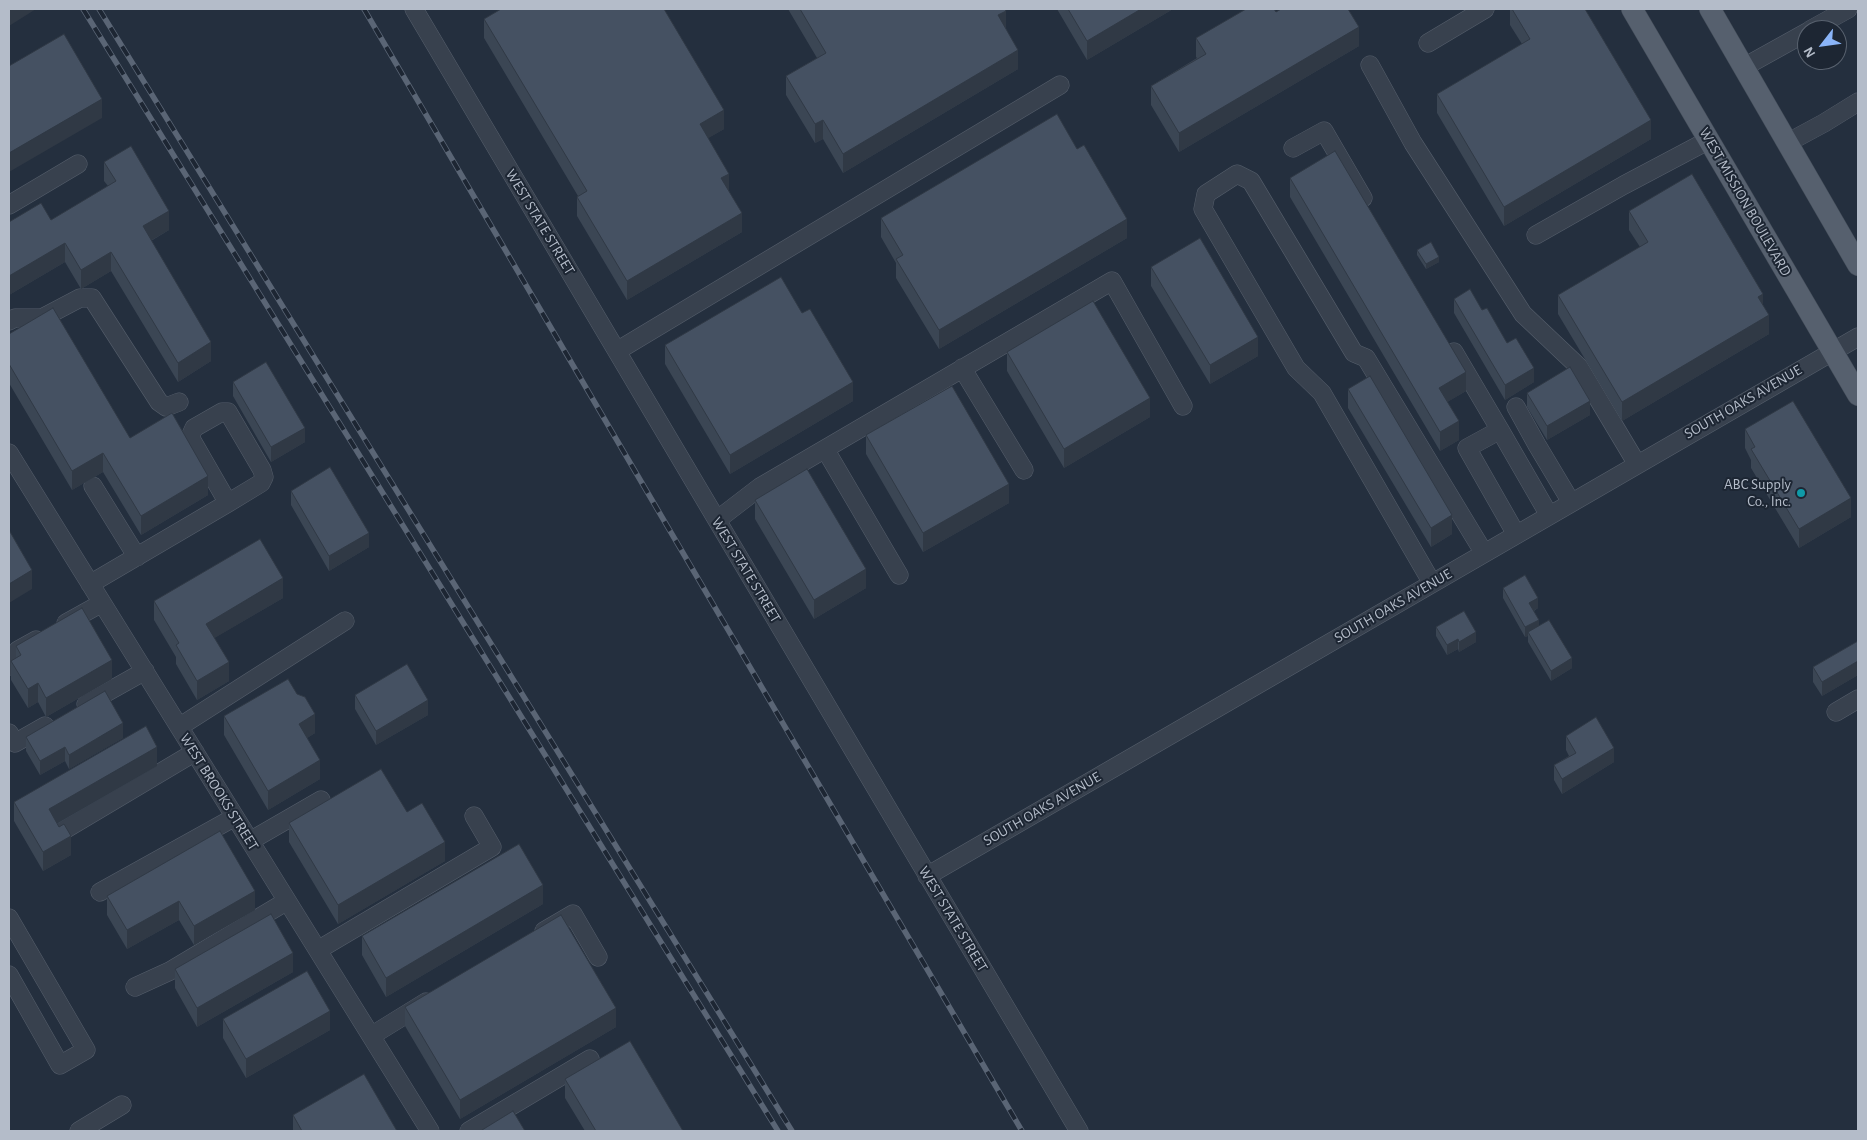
<!DOCTYPE html>
<html>
<head>
<meta charset="utf-8">
<style>
	body { margin:0 }
	#map { position:relative; width:1867px; height:1140px; overflow:hidden; background:#242f3e; font-family:"Alegreya Sans",sans-serif }
	canvas { display:block }
	.frame { position:absolute; inset:0; border:10px solid #b4bcc9; pointer-events:none }
	.north { position:absolute; left:1797px; top:20px; width:50px; height:50px; box-sizing:border-box; background:#1d2633; border:1px solid #59626f; border-radius:50%; rotate:240deg; font-size:14px; font-weight:700; line-height:20px; text-align:center; color:#b4bcc9 }
	.north::after { content:''; display:block; margin:auto; width:18px; height:22px; background:#8ab4f8; clip-path:polygon(50% 0,100% 100%,50% 72%,0 100%) }
</style>
</head>
<body>
<div id="map">
<canvas width="1867" height="1140"></canvas>
<div class="frame"></div>
<div class="north">N</div>
</div>
<script>
const g = document.querySelector('canvas').getContext('2d');
g.lineJoin = 'round';
function toPath(rows) {
  const path = new Path2D();
  for (const r of rows) {
    path.moveTo(r[0], r[1]);
    for (let i = 2; i < r.length; i += 2) path.lineTo(r[i], r[i + 1]);
  }
  return path;
}
function strokePath(path, color, width, dash) {
  g.strokeStyle = color;
  g.lineWidth = width;
  g.lineCap = dash ? 'butt' : 'round';
  g.setLineDash(dash || []);
  g.stroke(path);
}
function fill(path, color) {
  g.fillStyle = color;
  g.fill(path, 'evenodd');
}
function drawText(font, color, halo, rows, align = 'center') {
  g.font = font + ' "Alegreya Sans",sans-serif';
  g.lineWidth = 4;
  g.setLineDash([]);
  g.textBaseline = 'middle';
  g.strokeStyle = halo;
  g.fillStyle = color;
  for (const [text, x, y, turn = 0] of rows) {
    g.save();
    g.translate(x, y);
    g.rotate((+turn || 0) * Math.PI / 180);
    g.textAlign = isNaN(turn) ? turn : align;
    if (halo) g.strokeText(text, 0, 0);
    g.fillText(text, 0, 0);
    g.restore();
  }
}
const minor = toPath([
	[414,9,1079,1131],
	[1810,30,1848,9],
	[1428,43,1485,9],
	[1370,65,1413,143,1523,314,1579,367,1637,464],
	[1744,67,1807,32],
	[1787,143,1824,123,1858,102],
	[1293,148,1324,131,1363,198],
	[9,205,78,164],
	[1536,235,1624,185,1709,140],
	[9,321,15,318,42,318,80,298,92,298,159,402,166,407,179,402],
	[617,351,1060,85],
	[1454,352,1500,430,1467,448,1516,534],
	[962,368,1024,470],
	[1516,407,1537,445,1571,502],
	[1500,430,1549,515],
	[825,449,899,575],
	[9,453,430,1131],
	[93,486,137,557],
	[717,520,760,487,1112,281,1183,406],
	[1432,583,1322,393,1296,368,1203,209,1206,194,1237,174,1251,181,1354,353,1366,358,1484,553],
	[90,584,228,503,261,483,264,477,262,470,228,412,222,412,194,428,190,437,228,503],
	[66,623,102,603],
	[9,666,18,650,36,640],
	[86,704,145,671],
	[1836,712,1858,699],
	[179,727,345,621],
	[9,733,15,743,45,726],
	[59,833,195,752],
	[250,841,321,800],
	[927,876,1858,337],
	[100,892,235,817],
	[9,918,86,1050,60,1065,9,975],
	[544,931,573,914,598,957],
	[318,950,492,847,474,816],
	[135,987,170,971,287,901],
	[371,1036,426,1002],
	[79,1131,122,1105],
	[469,1131,590,1059]
]);
const major = toPath([
	[1632,9,1858,395],
	[1710,9,1858,265]
]);
strokePath(minor, '#565f6c', 19);
strokePath(major, '#414a57', 22);
strokePath(minor, '#38414e', 18);
strokePath(major, '#56606e', 21);
const rail = toPath([
	[83,9,778,1131],
	[99,9,792,1131],
	[364,9,1022,1131]
]);
strokePath(rail, '#5a6575', 5.5);
strokePath(rail, '#1d2633', 4, [11]);
fill(toPath([
	[664,9,724,129,708,138,729,191,742,232,627,300,577,216,577,197,578,196,484,38,484,19],
	[788,9,1005,9,1006,29,1018,69,843,173,823,139,815,143,786,95,786,76,817,58],
	[1057,9,1173,9,1087,60],
	[1510,9,1585,9,1651,139,1504,226,1437,113,1437,94,1522,44,1510,25],
	[1276,12,1359,46,1179,152,1151,105,1151,86,1197,58,1196,57,1196,38],
	[104,162,169,230,151,241,211,361,178,382,111,271,81,289,65,262,9,295,9,222,51,220,108,186,104,181],
	[1290,178,1466,391,1447,402,1459,440,1440,451,1290,197],
	[1629,211,1763,305,1769,334,1622,421,1558,314,1558,295,1640,247,1629,230],
	[881,218,1127,238,939,349,896,278,896,263,881,237],
	[1417,250,1439,262,1426,269,1417,255],
	[1151,267,1258,356,1210,384,1151,286],
	[1454,299,1507,343,1534,382,1505,400,1454,313],
	[802,313,853,401,730,474,665,364,665,345],
	[9,334,130,438,208,495,141,535,103,472,72,490,9,383],
	[1007,352,1150,417,1064,468,1007,371],
	[233,382,305,442,271,462,233,396],
	[1348,389,1452,534,1431,547,1348,408],
	[1527,393,1590,415,1547,440,1527,407],
	[1745,429,1851,517,1799,548,1751,468,1751,460,1745,448],
	[866,435,1009,503,923,552,866,454],
	[291,491,369,547,329,571,291,505],
	[755,500,866,588,814,619,755,519],
	[1503,588,1538,608,1534,611,1539,626,1572,668,1551,681,1528,642,1528,636,1525,637,1503,598],
	[283,598,214,638,229,681,197,700,176,664,176,657,154,620,154,601],
	[1436,627,1476,642,1459,652,1458,649,1447,655,1436,636],
	[1858,641,1858,675,1822,696,1813,682,1813,667],
	[16,646,112,679,46,717,38,702,28,708,11,680,11,661,16,658],
	[297,694,315,733,307,738,320,779,268,810,224,735,224,716],
	[355,695,428,715,376,745,355,709],
	[1566,736,1614,762,1562,794,1554,780,1554,765,1569,756,1566,750],
	[26,737,123,738,69,769,65,761,40,775,26,751],
	[157,766,57,824,71,855,43,871,14,821,14,802],
	[407,812,445,861,338,924,289,842,289,823],
	[220,831,255,910,194,945,179,920,127,949,107,915,107,896],
	[543,904,386,997,362,955,362,936],
	[175,969,293,972,197,1027,175,988],
	[405,1007,616,1027,460,1119,405,1026],
	[223,1019,330,1030,246,1078,223,1038],
	[565,1079,683,1131,585,1131,565,1098],
	[293,1115,397,1131,293,1131]
]), '#3b4654');
fill(toPath([
	[9,9,36,9,9,26],
	[1141,9,1173,9,1087,60,1087,41],
	[1006,11,1006,30,998,15],
	[1359,27,1359,46,1179,152,1179,133],
	[1018,50,1018,69,843,173,843,154],
	[102,99,102,118,9,172,9,153],
	[724,110,724,129,700,143,700,124],
	[823,120,823,139,815,143,815,124],
	[1651,120,1651,139,1504,226,1504,207],
	[729,174,729,193,721,178],
	[169,211,169,230,143,245,143,226],
	[742,213,742,232,627,300,627,281],
	[1127,219,1127,238,939,349,939,330],
	[65,243,65,262,9,295,9,276],
	[111,252,111,271,81,289,81,270],
	[1439,257,1439,262,1426,269,1426,264],
	[1763,294,1763,313,1758,297],
	[1769,315,1769,334,1622,421,1622,402],
	[1258,337,1258,356,1210,384,1210,365],
	[211,342,211,361,178,382,178,363],
	[1534,368,1534,382,1505,400,1505,385],
	[1466,372,1466,391,1439,407,1439,388],
	[853,382,853,401,730,474,730,455],
	[1150,398,1150,417,1064,468,1064,449],
	[1590,401,1590,415,1547,440,1547,426],
	[1459,421,1459,440,1440,451,1440,432],
	[305,428,305,442,271,462,271,447],
	[103,453,103,472,72,490,72,471],
	[208,476,208,495,141,535,141,516],
	[1009,484,1009,503,923,552,923,533],
	[1851,498,1851,517,1799,548,1799,529],
	[1452,515,1452,534,1431,547,1431,528],
	[369,533,369,547,329,571,329,556],
	[866,569,866,588,814,619,814,600],
	[32,570,32,589,9,603,9,584],
	[283,578,283,598,206,643,206,624],
	[1538,598,1538,608,1529,613,1529,603],
	[1539,620,1539,629,1528,632,1528,636,1525,637,1525,627],
	[1476,632,1476,642,1459,652,1459,642],
	[1458,639,1458,649,1447,655,1447,645],
	[1572,658,1572,668,1551,681,1551,671],
	[112,660,112,679,46,717,46,698],
	[1858,661,1858,675,1822,696,1822,682],
	[229,662,229,681,197,700,197,681],
	[38,683,38,702,28,708,28,689],
	[428,700,428,715,376,745,376,731],
	[315,714,315,733,299,743,299,724],
	[123,723,123,738,69,769,69,755],
	[65,747,65,761,40,775,40,761],
	[157,747,157,766,49,828,49,809],
	[1614,748,1614,762,1562,794,1562,779],
	[320,760,320,779,268,810,268,791],
	[71,836,71,855,43,871,43,852],
	[445,842,445,861,338,924,338,905],
	[543,885,543,904,386,997,386,978],
	[255,891,255,910,194,945,194,926],
	[179,901,179,920,127,949,127,930],
	[293,953,293,972,197,1027,197,1008],
	[616,1008,616,1027,460,1119,460,1100],
	[330,1011,330,1030,246,1078,246,1059]
]), '#303945');
const building = toPath([
	[501,9,664,9,724,110,700,124,729,174,721,178,742,213,627,281,577,197,587,191,484,19,501,9],
	[800,9,1005,9,1006,11,998,15,1018,50,843,154,823,120,815,124,786,76,826,53,800,9],
	[1068,9,1141,9,1087,41,1068,9],
	[1246,9,1274,9,1276,12,1281,9,1348,9,1359,27,1179,133,1151,86,1206,54,1196,38,1246,9],
	[1512,9,1585,9,1651,120,1504,207,1437,94,1530,39,1512,9],
	[64,34,102,99,9,153,9,66,64,34],
	[1057,114,1077,149,1084,145,1127,219,939,330,896,259,903,255,881,218,1057,114],
	[131,146,169,211,143,226,211,342,178,363,111,252,81,270,65,243,9,276,9,222,41,203,51,220,116,181,104,162,131,146],
	[1335,151,1466,372,1439,388,1459,421,1440,432,1290,178,1335,151],
	[1692,174,1763,294,1758,297,1769,315,1622,402,1558,295,1648,242,1629,211,1692,174],
	[1200,238,1258,337,1210,365,1151,267,1200,238],
	[1431,242,1439,257,1426,264,1417,250,1431,242],
	[781,277,802,313,810,309,853,382,730,455,665,345,781,277],
	[1470,289,1482,310,1487,308,1507,343,1516,338,1534,368,1505,385,1454,299,1470,289],
	[1093,301,1150,398,1064,449,1007,352,1093,301],
	[53,308,130,438,172,413,208,476,141,516,103,453,72,471,9,364,9,334,53,308],
	[266,362,305,428,271,447,233,382,266,362],
	[1570,367,1590,401,1547,426,1527,393,1570,367],
	[1370,376,1452,515,1431,528,1348,389,1370,376],
	[952,386,1009,484,923,533,866,435,952,386],
	[1793,401,1851,498,1799,529,1751,449,1755,447,1745,429,1793,401],
	[330,467,369,533,329,556,291,491,330,467],
	[807,469,866,569,814,600,755,500,807,469],
	[9,530,32,570,9,584,9,530],
	[260,539,283,578,206,624,229,662,197,681,176,645,179,643,154,601,260,539],
	[1525,575,1538,598,1529,603,1539,620,1525,627,1503,588,1525,575],
	[82,608,112,660,46,698,38,683,28,689,11,661,21,655,16,646,82,608],
	[1464,611,1476,632,1459,642,1458,639,1447,645,1436,627,1464,611],
	[1549,620,1572,658,1551,671,1528,632,1549,620],
	[1858,641,1858,661,1822,682,1813,667,1858,641],
	[407,664,428,700,376,731,355,695,407,664],
	[288,679,297,694,305,697,315,714,299,724,320,760,268,791,224,716,288,679],
	[105,691,123,723,69,755,65,747,40,761,26,737,105,691],
	[1596,717,1614,748,1562,779,1554,765,1576,753,1566,736,1596,717],
	[146,726,157,747,49,809,59,827,64,824,71,836,43,852,14,802,146,726],
	[381,769,407,812,422,803,445,842,338,905,289,823,381,769],
	[220,831,255,891,194,926,179,901,127,930,107,896,220,831],
	[519,844,543,885,386,978,362,936,519,844],
	[271,914,293,953,197,1008,175,969,271,914],
	[561,915,616,1008,460,1100,405,1007,561,915],
	[307,971,330,1011,246,1059,223,1019,307,971],
	[630,1041,683,1131,596,1131,565,1079,630,1041],
	[364,1074,397,1131,302,1131,293,1115,364,1074],
	[513,1111,525,1131,483,1131,482,1130,513,1111]
]);
fill(building, '#455162');
strokePath(building, '#303945', 1);
for (const [x, y, r, color] of [
	[1801,493,5,"#0f9aa8"]
]) {
  const dot = new Path2D();
  dot.arc(x, y, r, 0, 2 * Math.PI);
  g.fillStyle = color;
  g.fill(dot);
  strokePath(dot, '#1d2633', 2);
}
drawText('15px', '#b4bcc9', '#1d2633', [
	["WEST MISSION BOULEVARD",1745,202,60],
	["WEST STATE STREET",540,222,59],
	["SOUTH OAKS AVENUE",1743,402,-30],
	["WEST STATE STREET",746,570,59],
	["SOUTH OAKS AVENUE",1393,606,-30],
	["WEST BROOKS STREET",219,792,58],
	["SOUTH OAKS AVENUE",1042,809,-30],
	["WEST STATE STREET",953,919,59]
]);
drawText('15px', '#b4bcc9', '#1d2633', [
	["ABC Supply",1791,484],
	["Co., Inc.",1791,501]
], 'right');
</script>
</body>
</html>
